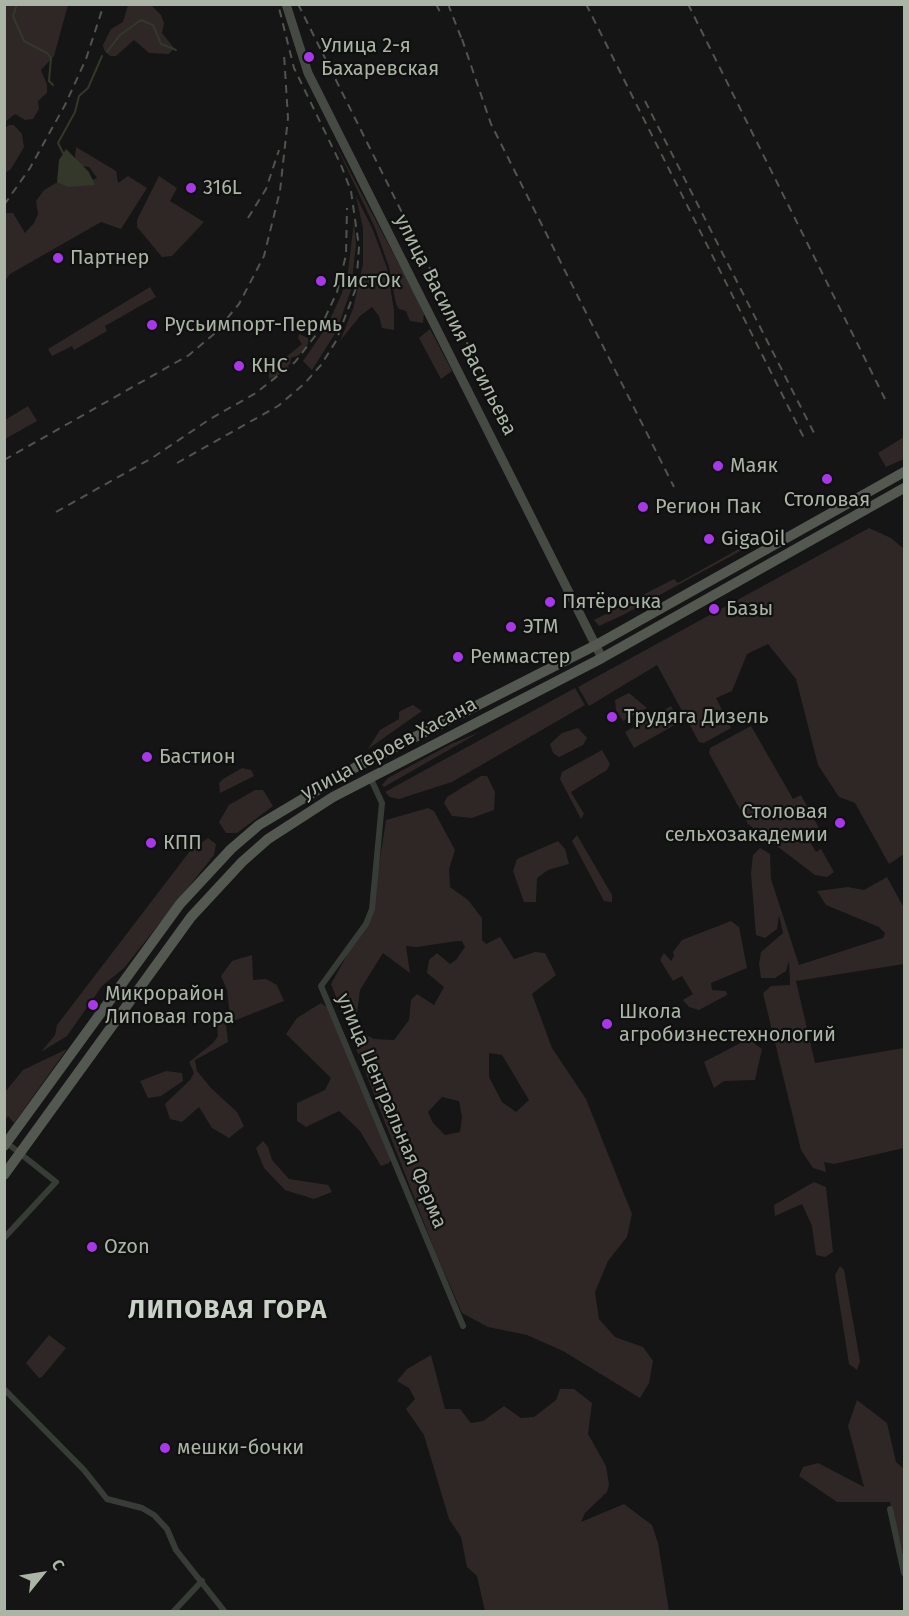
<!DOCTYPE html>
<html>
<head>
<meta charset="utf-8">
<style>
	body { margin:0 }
	#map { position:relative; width:909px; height:1616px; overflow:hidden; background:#141514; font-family:"Fira Sans",sans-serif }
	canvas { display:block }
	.frame { position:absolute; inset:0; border:6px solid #abb5a6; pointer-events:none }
	.north { position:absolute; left:12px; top:1544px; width:60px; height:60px; -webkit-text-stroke:4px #0f100f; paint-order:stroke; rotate:60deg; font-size:16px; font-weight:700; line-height:24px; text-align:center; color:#abb5a6 }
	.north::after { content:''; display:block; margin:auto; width:21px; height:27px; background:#abb5a6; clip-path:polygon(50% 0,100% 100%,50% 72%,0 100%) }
</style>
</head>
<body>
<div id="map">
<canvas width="909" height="1616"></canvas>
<div class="frame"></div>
<div class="north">С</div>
</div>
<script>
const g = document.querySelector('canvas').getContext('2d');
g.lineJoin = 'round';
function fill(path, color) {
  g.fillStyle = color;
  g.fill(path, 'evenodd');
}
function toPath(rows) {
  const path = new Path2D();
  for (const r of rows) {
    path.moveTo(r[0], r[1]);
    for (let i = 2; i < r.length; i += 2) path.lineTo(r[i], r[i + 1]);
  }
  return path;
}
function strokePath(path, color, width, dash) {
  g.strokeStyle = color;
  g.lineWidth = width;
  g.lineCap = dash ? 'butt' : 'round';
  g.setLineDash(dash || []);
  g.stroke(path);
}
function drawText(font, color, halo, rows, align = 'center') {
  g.font = font + ' "Fira Sans",sans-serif';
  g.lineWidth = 4.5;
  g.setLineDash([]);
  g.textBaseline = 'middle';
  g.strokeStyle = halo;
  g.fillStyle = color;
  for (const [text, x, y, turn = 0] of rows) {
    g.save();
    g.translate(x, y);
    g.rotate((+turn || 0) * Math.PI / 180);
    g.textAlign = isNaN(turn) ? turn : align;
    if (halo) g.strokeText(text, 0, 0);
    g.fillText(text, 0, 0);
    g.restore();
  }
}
fill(toPath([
	[5,4,68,5,54,56,41,70,47,85,47,93,38,101,39,109,33,119,25,120,15,114,5,122],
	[151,5,161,15,164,23,162,33,174,48,169,54,149,53,134,40,116,56,110,56,104,50,103,45,111,29,123,22,128,5],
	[9,125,14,125,22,134,24,147,11,169,5,173,5,128],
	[334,141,414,293,424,314,423,323,410,321,406,311,399,309,396,304,389,267,375,228],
	[76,147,116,171,118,183,128,176,147,188,121,229,101,222,10,274,5,281,4,216,7,213,13,213,25,233,34,223,38,214,36,201,44,190,61,180,88,181,97,178,89,167,74,165],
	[159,176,177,188,170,201,204,222,172,256,162,257,137,227,137,220],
	[356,196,373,230,387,268,394,310,394,330,382,328,379,316,372,307,360,316,340,341,353,309,363,264,363,228],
	[354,221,356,244,351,290,336,332,312,370,303,361,327,326,342,293,348,272],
	[150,287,156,297,105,326,107,331,74,350,72,346,52,356,48,349],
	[430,329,452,371,441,379,419,338],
	[299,334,308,338,308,344,299,355,291,358,290,364,277,376,269,379,269,371,302,344,298,338],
	[28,406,37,421,5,439,5,420],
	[904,437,904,459,886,467,878,453],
	[869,528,891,538,904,549,904,854,889,864,855,803,839,797,818,765,796,679,768,644,747,654,732,691,716,698,731,728,704,743,699,742,657,665,589,706,578,687],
	[769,532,749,548,744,549,623,615,599,626,594,620,674,579,678,583],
	[575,688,585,705,452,782,399,799,390,797,385,792],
	[629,693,647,708,623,721,616,710,615,700],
	[413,705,422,711,368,749,380,730,399,719,399,712,402,710],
	[671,706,680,722,634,748,625,732],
	[751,726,793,799,801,795,819,828,806,835,816,852,821,849,834,872,827,877,815,875,748,824,709,753,710,748],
	[578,728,587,738,583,745,559,757,553,753,550,744,562,733],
	[480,732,384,787,382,785,388,778,451,744],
	[602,750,610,764,607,770,571,792,584,814,581,819,560,779,562,772],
	[242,768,251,770,254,776,220,793,219,783,223,779],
	[481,776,487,776,495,792,494,810,472,818,452,816,444,803,447,797],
	[255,790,263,790,273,806,237,833,226,833,219,822,229,805],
	[428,808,434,811,455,850,449,869,450,887,468,900,482,918,482,940,486,944,500,937,514,959,535,952,545,953,556,975,532,994,552,1048,586,1099,632,1214,627,1237,608,1261,595,1292,599,1319,615,1337,643,1347,653,1361,649,1383,640,1398,563,1351,527,1335,488,1327,462,1313,435,1251,331,984,372,910,386,820],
	[457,941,462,941,465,947,456,960,450,964,437,953,429,960,427,973,444,987,434,1005,417,994,411,1000,409,1020,394,1040,374,1039,355,1029,360,990,383,953,410,973,406,946,417,947],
	[489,1053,502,1055,529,1100,516,1112,502,1102,489,1077],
	[442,1097,459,1101,462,1117,460,1132,445,1135,433,1123,428,1112],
	[577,835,612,895,612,902,604,901,572,841],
	[208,838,216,844,214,855,124,968,102,986,67,1036,41,1052,55,1035,57,1025,190,851],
	[558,841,565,849,569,864,548,870,537,878,536,902,524,902,513,871,517,859],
	[760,848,770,854,771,879,799,965,883,938,885,933,879,927,826,905,817,891,848,887,864,890,887,877,904,908,904,964,796,981,815,1063,904,1048,904,1148,834,1164,824,1162,826,1172,813,1168,801,1150,763,993,771,986,790,985,789,961,786,971,775,978,761,978,759,964,761,952,783,933,779,915,777,929,765,938,756,935,751,873,753,855],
	[731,921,739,927,747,968,711,983,712,990,726,991,727,995,699,1010,689,1007,683,1000,693,994,682,976,673,981,660,960,664,953,671,961,674,956,673,952,682,940],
	[252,955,253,980,266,979,277,985,284,1001,226,1024,228,1042,195,1060,197,1071,211,1088,237,1112,244,1126,229,1138,212,1128,199,1107,182,1122,170,1119,165,1104,190,1080,194,1073,189,1062,213,1043,218,1036,217,1026,230,1017,227,990,221,976,232,961],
	[321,1003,328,1008,391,1159,389,1163,381,1166,360,1131,339,1111,306,1127,297,1121,297,1103,325,1090,331,1078,286,1034,297,1018],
	[748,1039,762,1049,755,1080,724,1081,714,1088,704,1062],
	[67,1049,14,1123,8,1116,5,1120,5,1092,23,1070],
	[166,1071,182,1073,183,1081,161,1096,148,1098,140,1081],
	[263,1141,268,1147,272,1160,289,1179,328,1185,332,1192,314,1199,285,1190,264,1168,256,1148],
	[814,1182,826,1187,833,1252,825,1257,816,1255,812,1226,802,1204,775,1216,774,1205],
	[840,1266,844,1270,860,1361,857,1370,849,1364,835,1275],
	[49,1335,66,1348,42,1377,39,1378,26,1363],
	[431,1355,445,1409,460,1409,471,1423,483,1421,504,1406,521,1418,534,1417,556,1400,560,1389,574,1389,592,1403,588,1434,606,1466,609,1485,607,1492,585,1513,581,1522,624,1504,652,1525,658,1543,669,1611,485,1611,477,1576,467,1567,461,1537,449,1519,424,1435,406,1409,415,1399,409,1388,397,1381,407,1369],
	[857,1400,887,1423,896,1462,904,1469,904,1558,890,1502,837,1502,799,1476,803,1467,818,1463,864,1487,848,1426]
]), '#2f2726');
fill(toPath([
	[66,149,89,172,95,185,68,187,57,182,59,160]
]), '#33382a');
strokePath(toPath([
	[17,4,13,16,24,41,47,53,51,58,49,81,53,85],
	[107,52,120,35,141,20,153,25,161,44,176,50],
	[63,153,58,143,75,112,79,96,88,88,102,56]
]), '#33382a', 2);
strokePath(toPath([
	[370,777,382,803,372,909,366,924,321,986,463,1326],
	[4,1238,56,1182,7,1143],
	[4,1389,84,1470,107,1499,142,1508,154,1515,167,1529,176,1550,225,1612],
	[890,1509,904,1573],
	[173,1612,202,1581]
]), '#383c37', 6);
strokePath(toPath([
	[286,4,308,73,602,658]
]), '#454a43', 9);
strokePath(toPath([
	[4,1146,180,904,231,849,259,825,356,767,596,645,904,472],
	[4,1175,191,917,242,862,268,839,333,797,602,658,904,488]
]), '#535951', 10);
strokePath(toPath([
	[298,4,487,383],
	[436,4,441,14],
	[448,4,464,45],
	[586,4,804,438],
	[688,4,885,399],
	[462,39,491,124,674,487],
	[645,101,814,433],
	[4,205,30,168,65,105,86,59,104,4],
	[248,218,266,189,279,150],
	[4,460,189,355,214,334,239,304,264,256,280,191,288,118,284,54],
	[177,463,278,406,304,384,321,365,336,341,356,288,359,247,351,191,341,165,294,68,278,4],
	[56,512,152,458,210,419,256,393,295,362,319,331,337,292,346,255,347,208]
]), '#50554e', 2, [8, 6]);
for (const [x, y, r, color] of [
	[309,57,6,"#a737e9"],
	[191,188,6,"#a737e9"],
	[58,258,6,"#a737e9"],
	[321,281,6,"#a737e9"],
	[152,325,6,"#a737e9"],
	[239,366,6,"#a737e9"],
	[718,466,6,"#a737e9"],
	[827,479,6,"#a737e9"],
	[643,507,6,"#a737e9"],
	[709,539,6,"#a737e9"],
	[550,602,6,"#a737e9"],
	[714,609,6,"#a737e9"],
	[511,627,6,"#a737e9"],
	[458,657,6,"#a737e9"],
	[612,717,6,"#a737e9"],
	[147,757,6,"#a737e9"],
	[840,823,6,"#a737e9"],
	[151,843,6,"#a737e9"],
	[93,1005,6,"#a737e9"],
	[607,1024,6,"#a737e9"],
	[92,1247,6,"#a737e9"],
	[165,1448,6,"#a737e9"]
]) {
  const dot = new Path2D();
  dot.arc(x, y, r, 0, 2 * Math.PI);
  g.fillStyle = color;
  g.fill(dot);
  strokePath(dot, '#0f100f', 2);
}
drawText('20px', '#abb5a6', '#0f100f', [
	["Улица 2-я",321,46],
	["Бахаревская",321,69],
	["316L",203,188],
	["Партнер",70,258],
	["ЛистОк",333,281],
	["Русьимпорт-Пермь",164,325],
	["КНС",251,366],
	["Маяк",730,466],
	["Столовая",827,500,"center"],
	["Регион Пак",655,507],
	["GigaOil",721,539],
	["Пятёрочка",562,602],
	["Базы",726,609],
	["ЭТМ",523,627],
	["Реммастер",470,657],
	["Трудяга Дизель",624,717],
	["Бастион",159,757],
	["Столовая",828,812,"right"],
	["сельхозакадемии",828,835,"right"],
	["КПП",163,843],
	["Микрорайон",105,994],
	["Липовая гора",105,1017],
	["Школа",619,1012],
	["агробизнестехнологий",619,1035],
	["Ozon",104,1247],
	["мешки-бочки",177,1448]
], 'left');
drawText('20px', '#abb5a6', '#0f100f', [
	["улица Василия Васильева",455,325,63],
	["улица Героев Хасана",389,749,-28],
	["улица Центральная Ферма",391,1111,67]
]);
g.letterSpacing = '1.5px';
drawText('bold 26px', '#cad1c7', '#0f100f', [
	["ЛИПОВАЯ ГОРА",228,1311]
]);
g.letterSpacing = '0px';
</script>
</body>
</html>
